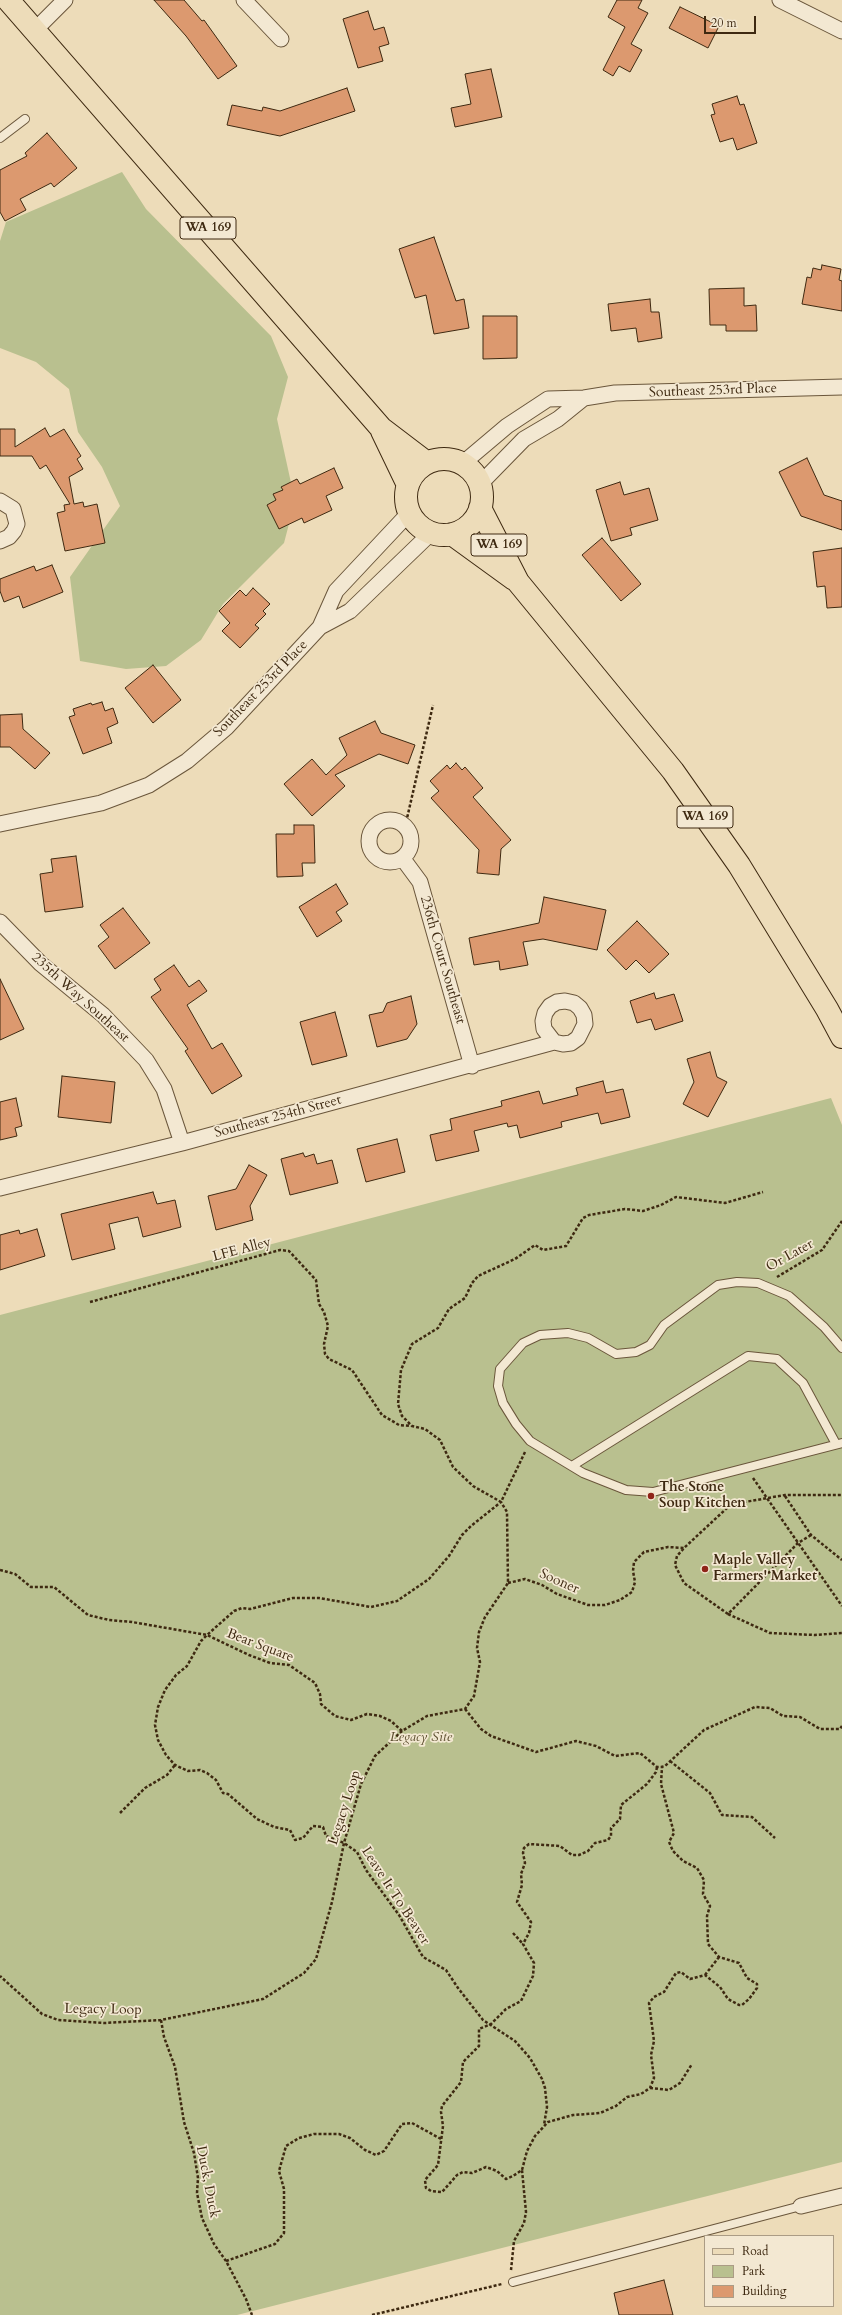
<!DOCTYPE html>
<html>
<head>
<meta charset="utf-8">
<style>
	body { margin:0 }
	#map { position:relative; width:842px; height:2315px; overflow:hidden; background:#eddcb9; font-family:Cardo,serif }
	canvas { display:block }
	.legend { position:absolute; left:704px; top:2235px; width:130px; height:72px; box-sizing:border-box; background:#f3e8d2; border:1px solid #ab9c85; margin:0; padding:5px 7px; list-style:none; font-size:12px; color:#3e2911 }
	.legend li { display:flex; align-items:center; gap:8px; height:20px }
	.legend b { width:20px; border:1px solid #ab9c85 }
	.scale { position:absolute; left:704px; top:16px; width:52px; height:18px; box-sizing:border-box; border:2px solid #3e2911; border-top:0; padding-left:5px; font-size:12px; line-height:14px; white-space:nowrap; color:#3e2911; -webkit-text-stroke:3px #f3e8d2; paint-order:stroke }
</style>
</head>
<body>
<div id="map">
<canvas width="842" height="2315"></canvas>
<ul class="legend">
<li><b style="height:5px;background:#eddcb9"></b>Road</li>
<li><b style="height:11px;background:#b9c08f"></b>Park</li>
<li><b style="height:11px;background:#dc996f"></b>Building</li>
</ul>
<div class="scale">20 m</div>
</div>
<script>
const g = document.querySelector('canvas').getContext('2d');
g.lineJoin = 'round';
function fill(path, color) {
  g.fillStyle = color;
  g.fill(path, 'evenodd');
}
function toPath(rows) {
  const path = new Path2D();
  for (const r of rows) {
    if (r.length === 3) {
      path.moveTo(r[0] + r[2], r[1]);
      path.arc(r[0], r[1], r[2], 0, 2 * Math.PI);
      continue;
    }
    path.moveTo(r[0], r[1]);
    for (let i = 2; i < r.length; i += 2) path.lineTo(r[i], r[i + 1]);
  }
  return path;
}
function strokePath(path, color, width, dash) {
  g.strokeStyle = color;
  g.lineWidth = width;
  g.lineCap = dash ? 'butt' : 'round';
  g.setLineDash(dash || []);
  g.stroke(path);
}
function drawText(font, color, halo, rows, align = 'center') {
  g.font = font + ' Cardo,serif';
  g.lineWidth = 3.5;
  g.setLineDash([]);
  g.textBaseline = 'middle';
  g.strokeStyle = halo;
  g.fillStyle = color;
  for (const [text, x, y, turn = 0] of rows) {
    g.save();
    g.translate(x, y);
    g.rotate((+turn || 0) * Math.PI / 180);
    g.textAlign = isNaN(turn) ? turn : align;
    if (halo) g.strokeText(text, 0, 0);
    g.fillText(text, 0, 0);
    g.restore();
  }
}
fill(toPath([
	[122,172,146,209,271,336,288,377,277,419,295,501,284,543,223,604,201,640,166,666,126,669,80,661,70,577,120,506,102,467,78,432,69,389,36,362,0,348,0,241,6,222],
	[831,1098,842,1125,842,2162,237,2315,0,2315,0,1315]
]), '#b9c08f');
const building = toPath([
	[154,0,184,0,202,21,204,20,237,66,218,79,186,36,154,0],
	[617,0,642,0,638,8,648,13,631,44,642,50,630,72,619,66,613,76,603,70,625,27,608,17,617,0],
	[680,7,719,26,708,48,669,28,680,7],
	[368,11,374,30,384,27,389,44,379,47,383,61,358,68,343,19,368,11],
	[491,69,502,117,455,127,451,108,471,104,465,74,491,69],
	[347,88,355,111,280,136,227,125,232,105,262,111,263,107,280,111,347,88],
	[737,96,740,105,744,104,757,143,737,150,733,138,720,142,711,115,715,114,712,104,737,96],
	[47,133,77,168,54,187,51,183,20,199,26,210,5,221,0,212,0,170,27,156,25,153,47,133],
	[434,237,456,301,464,299,469,328,434,334,426,295,415,298,399,249,434,237],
	[822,265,841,269,839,280,842,281,842,311,802,304,807,277,811,278,813,268,821,270,822,265],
	[744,288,744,306,756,305,757,331,726,331,726,325,710,325,709,289,744,288],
	[650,299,651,312,659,312,662,338,638,342,636,328,611,331,608,304,650,299],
	[483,316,517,316,517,358,483,359,483,316],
	[45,428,50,437,64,429,81,456,77,459,83,469,69,477,74,504,83,502,84,507,97,504,105,543,65,551,57,513,65,511,64,505,70,504,46,465,40,469,32,456,0,456,0,429,15,429,15,447,45,428],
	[807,458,824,495,842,501,842,530,801,516,779,472,807,458],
	[334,468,343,488,326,496,332,510,304,523,302,518,279,529,267,505,276,500,273,494,283,490,281,487,297,479,300,484,334,468],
	[620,482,624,495,649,488,658,520,630,528,632,535,611,541,596,490,620,482],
	[602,538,641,584,621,601,582,555,602,538],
	[842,548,842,607,827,608,825,586,817,587,813,552,842,548],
	[52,565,63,592,23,608,19,596,4,602,0,591,0,579,34,566,36,571,52,565],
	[253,588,270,604,263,611,266,614,255,625,259,628,240,648,222,631,230,623,219,611,240,590,246,596,253,588],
	[153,665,181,700,153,723,125,688,153,665],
	[102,702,105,711,113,708,118,723,107,728,112,743,83,754,69,717,75,715,73,709,91,703,92,705,102,702],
	[22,714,23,729,50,753,35,769,10,747,0,747,0,715,22,714],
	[375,721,381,733,415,745,408,764,379,754,335,775,345,786,312,816,284,784,312,759,326,775,347,755,339,738,375,721],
	[456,763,462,770,465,767,483,788,473,797,511,840,501,849,499,875,477,873,479,850,431,798,439,791,430,781,447,765,450,769,456,763],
	[294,825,314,825,315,863,302,863,303,876,277,877,276,834,294,834,294,825],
	[76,856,83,907,45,912,40,874,53,872,51,859,76,856],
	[336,884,348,904,336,912,342,921,317,937,299,907,336,884],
	[544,897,606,910,597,950,543,939,523,942,528,965,500,970,499,961,474,965,469,938,539,923,544,897],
	[123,908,150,943,115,969,98,946,109,937,100,925,123,908],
	[637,921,669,954,649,973,636,960,626,970,607,950,637,921],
	[174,965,189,987,199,980,207,991,187,1005,212,1049,222,1043,242,1076,212,1094,185,1051,188,1049,151,997,161,990,154,979,174,965],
	[0,979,24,1029,0,1040,0,979],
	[654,993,656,999,674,994,683,1021,655,1030,651,1019,637,1023,630,1001,654,993],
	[411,996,417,1024,407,1039,377,1047,369,1015,383,1012,387,1003,411,996],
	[335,1012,347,1056,312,1065,300,1022,335,1012],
	[710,1052,717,1077,727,1082,708,1117,683,1104,694,1082,687,1059,710,1052],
	[62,1076,115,1082,111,1123,58,1117,62,1076],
	[603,1081,606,1093,623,1089,630,1117,601,1124,598,1113,561,1122,562,1127,520,1138,517,1125,508,1127,507,1123,474,1131,479,1151,436,1161,430,1135,452,1130,450,1119,502,1106,501,1101,539,1091,543,1104,578,1095,576,1088,603,1081],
	[16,1098,22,1126,15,1128,17,1136,0,1140,0,1102,16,1098],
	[397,1139,405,1172,366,1182,357,1149,397,1139],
	[303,1153,305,1157,314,1154,317,1164,332,1160,338,1183,290,1195,281,1159,303,1153],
	[249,1165,267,1175,250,1206,253,1220,216,1230,208,1196,236,1189,249,1165],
	[153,1192,157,1204,175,1200,181,1227,143,1237,138,1217,109,1224,115,1249,72,1260,61,1214,153,1192],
	[37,1229,45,1256,0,1270,0,1235,19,1230,20,1234,37,1229],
	[664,2280,673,2315,619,2315,614,2293,664,2280]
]);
fill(building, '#dc996f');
strokePath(building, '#3e2911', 1);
const service = toPath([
	[0,138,25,119],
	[842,1348,824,1327,789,1296,758,1283,737,1282,718,1285,664,1325,650,1345,636,1352,616,1354,588,1338,568,1333,540,1335,523,1343,500,1369,498,1386,503,1403,516,1424,530,1441,583,1473,626,1490,653,1492,842,1443],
	[572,1466,748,1356,777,1359,803,1383,836,1444],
	[513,2282,801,2206]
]);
const minor = toPath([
	[244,0,281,39],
	[780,0,842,31],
	[36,29,65,0],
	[462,464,507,426,548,399,584,398,615,393,842,387],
	[480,484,524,439,558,419,584,398],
	[0,501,13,509,17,524,14,531,9,537,0,541],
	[320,627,350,611,432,532],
	[390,841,21],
	[0,824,101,803,149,785,187,761,227,727,320,627,336,591,410,512],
	[403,859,420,882,472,1066],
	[0,922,41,964,103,1015,146,1060,164,1089,182,1143],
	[0,1188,182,1143,554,1042,563,1044,571,1043,578,1038,585,1024,584,1015,580,1008,574,1003,565,1001,557,1002,550,1006,545,1013,543,1021,544,1029,554,1042],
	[801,2206,842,2196]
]);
const primary = toPath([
	[8,0,381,428,427,463],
	[382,431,408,485],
	[444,497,38],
	[480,508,518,582,673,771,739,865,827,1009,842,1037],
	[452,534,514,579]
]);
strokePath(service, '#6a563b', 10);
strokePath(minor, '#6a563b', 17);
strokePath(primary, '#3e2911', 24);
strokePath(toPath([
	[405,827,433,705],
	[777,1277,822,1250,842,1221],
	[90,1302,280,1250,289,1251,316,1280,319,1304,324,1312,328,1326,324,1344,325,1354,329,1359,352,1370,382,1415,399,1425,411,1426],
	[525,1452,501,1502,473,1486,453,1467,440,1440,425,1429,412,1426,402,1416,398,1404,401,1370,412,1344,438,1328,449,1309,465,1298,472,1283,478,1276,515,1259,535,1245,543,1250,566,1246,583,1218,589,1215,625,1209,643,1211,661,1205,676,1197,725,1203,763,1192],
	[753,1478,842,1606],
	[785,1496,811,1535,842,1560],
	[811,1535,798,1543,728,1614,684,1583,675,1565,677,1556,684,1548,727,1508,739,1503,785,1495,842,1495],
	[0,1570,15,1574,31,1587,54,1587,88,1615,109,1620,132,1622,207,1635,234,1611,242,1608,250,1609,293,1598,319,1598,371,1607,397,1601,429,1579,449,1556,462,1535,471,1526,501,1502,507,1512,508,1583,485,1617,479,1632,477,1648,480,1662,474,1696,465,1709,427,1716,402,1731,375,1756,361,1784,344,1843,332,1902,316,1959,304,1973,263,1999,161,2020,104,2023,58,2020,42,2014,0,1976],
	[508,1583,525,1579,542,1585,557,1594,588,1605,605,1605,620,1600,632,1592,635,1582,633,1571,634,1562,644,1552,668,1547,684,1548],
	[728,1614,770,1633,815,1635,842,1633],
	[465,1709,481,1729,491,1736,536,1752,576,1741,596,1746,615,1756,640,1753,657,1767,661,1767,665,1766,704,1730,755,1707,770,1708,783,1716,800,1717,820,1729,840,1729,842,1726],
	[402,1731,391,1721,380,1716,367,1714,351,1720,335,1716,321,1704,320,1694,315,1683,289,1665,270,1663,249,1655,207,1635,201,1641,187,1666,176,1675,165,1690,158,1707,155,1725,158,1740,166,1755,175,1765,188,1771,200,1770,207,1773,216,1780,223,1793,228,1794,257,1819,274,1827,290,1830,295,1840,303,1838,313,1826,323,1827,326,1836,344,1843,357,1852,366,1870,399,1915,423,1957,446,1970,458,1988,483,2020,515,2041,530,2058,542,2079,545,2088,547,2107,544,2125],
	[670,1761,710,1793,722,1815,752,1817,775,1838],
	[657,1767,656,1772,647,1784,621,1805,620,1819,611,1828,611,1836,608,1840,595,1843,588,1851,579,1855,572,1855,560,1846,529,1844,524,1848,523,1853,525,1863,521,1874,522,1885,517,1902,531,1922,529,1933,523,1944,534,1963,533,1976,521,2001,506,2009,491,2024,479,2029,479,2046,463,2062,461,2082,442,2106,441,2112,443,2126,438,2165,425,2180,426,2188,431,2191,442,2192,457,2175,463,2172,472,2173,486,2167,497,2171,506,2179,513,2176,522,2170,527,2151,535,2136,548,2122,573,2115,600,2113,616,2106,627,2097,641,2094,650,2088,654,2078,651,2055,654,2041,649,2003,654,1997,664,1992,676,1973,681,1972,690,1979,705,1975,720,1987,728,1999,739,2005,742,2005,749,1999,757,1988,757,1984,747,1978,739,1963,719,1957,708,1944,707,1916,710,1906,703,1894,704,1880,697,1868,683,1861,673,1851,669,1842,674,1833,661,1784,662,1767],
	[120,1813,145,1788,167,1775,175,1765],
	[513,1933,523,1944],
	[705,1975,719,1957],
	[161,2020,164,2037,175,2067,184,2122,194,2153,198,2178,197,2193,202,2218,214,2244,226,2261,246,2299,252,2315],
	[650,2088,669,2090,680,2083,692,2064],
	[226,2261,275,2244,284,2233,284,2189,279,2171,286,2146,299,2138,314,2134,339,2134,350,2138,365,2150,376,2155,384,2151,402,2124,412,2123,441,2139],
	[511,2270,514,2241,524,2223,526,2212,522,2170],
	[372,2315,502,2284]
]), '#3e2911', 2.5, [3, 2]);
strokePath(service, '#f3e8d2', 8);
strokePath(minor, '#f3e8d2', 15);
strokePath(primary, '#eddcb9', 22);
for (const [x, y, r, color] of [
	[651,1496,4,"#8f2418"],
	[705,1569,4,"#8f2418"]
]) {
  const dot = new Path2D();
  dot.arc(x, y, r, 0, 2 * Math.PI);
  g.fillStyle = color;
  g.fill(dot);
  strokePath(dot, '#f3e8d2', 1.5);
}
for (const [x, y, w] of [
	[208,228,56],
	[499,545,56],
	[705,817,56]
]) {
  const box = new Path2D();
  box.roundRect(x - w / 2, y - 11, w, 22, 3);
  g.fillStyle = '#f3e8d2';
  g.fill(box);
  strokePath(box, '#3e2911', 1);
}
drawText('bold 13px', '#3e2911', null, [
	["WA 169",208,228],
	["WA 169",499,545],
	["WA 169",705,817]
]);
drawText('14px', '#3e2911', '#f3e8d2', [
	["Southeast 253rd Place",713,391,-2],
	["Southeast 253rd Place",261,689,-46],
	["236th Court Southeast",442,960,74],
	["235th Way Southeast",80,998,42],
	["Southeast 254th Street",278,1117,-15],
	["LFE Alley",242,1250,-15],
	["Or Later",790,1256,-29],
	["Sooner",559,1582,24],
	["Bear Square",260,1646,21],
	["Legacy Loop",345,1808,-72],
	["Leave It To Beaver",395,1896,57],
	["Legacy Loop",103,2010,1],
	["Duck, Duck",207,2182,79]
]);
drawText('bold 14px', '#3e2911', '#f3e8d2', [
	["The Stone",659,1488],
	["Soup Kitchen",659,1504],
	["Maple Valley",713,1561],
	["Farmers' Market",713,1577]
], 'left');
drawText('italic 14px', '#5d4f30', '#f3e8d2', [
	["Legacy Site",421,1738]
]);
</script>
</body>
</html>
